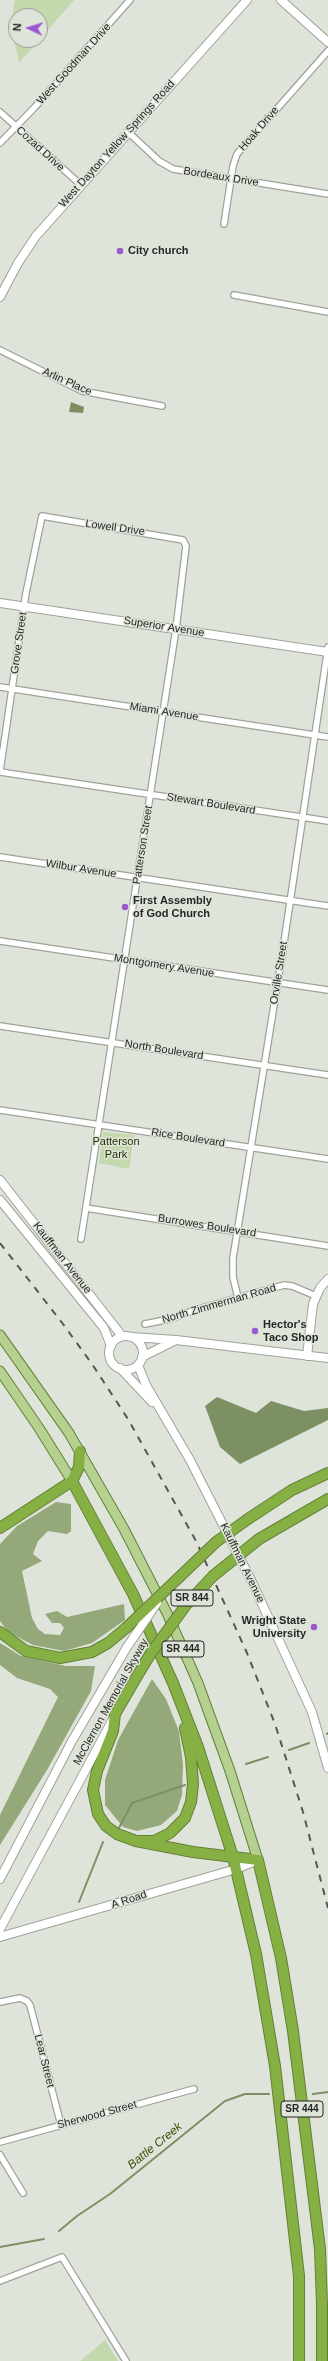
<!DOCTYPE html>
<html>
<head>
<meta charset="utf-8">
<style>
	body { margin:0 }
	#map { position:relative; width:328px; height:2361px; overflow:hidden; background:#dfe4da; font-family:Arial,sans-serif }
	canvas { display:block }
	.north { position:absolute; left:8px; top:8px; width:40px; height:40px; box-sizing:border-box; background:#dfe4da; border:1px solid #959891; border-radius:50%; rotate:274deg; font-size:11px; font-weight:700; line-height:16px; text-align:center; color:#252723 }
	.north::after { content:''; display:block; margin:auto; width:14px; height:18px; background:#9b59cf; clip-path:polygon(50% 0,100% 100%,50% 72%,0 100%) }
</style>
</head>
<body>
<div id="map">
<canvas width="328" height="2361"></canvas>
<div class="north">N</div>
</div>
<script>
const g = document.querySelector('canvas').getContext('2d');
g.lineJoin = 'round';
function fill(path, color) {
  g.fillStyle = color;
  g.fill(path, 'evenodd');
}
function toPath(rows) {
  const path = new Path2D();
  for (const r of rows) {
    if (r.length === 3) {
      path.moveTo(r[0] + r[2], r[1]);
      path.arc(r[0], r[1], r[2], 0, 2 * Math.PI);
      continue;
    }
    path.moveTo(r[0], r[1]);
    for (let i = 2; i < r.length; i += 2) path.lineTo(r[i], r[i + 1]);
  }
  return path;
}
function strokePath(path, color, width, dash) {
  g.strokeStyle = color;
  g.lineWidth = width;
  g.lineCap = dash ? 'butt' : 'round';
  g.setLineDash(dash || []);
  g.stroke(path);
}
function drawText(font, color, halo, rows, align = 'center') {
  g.font = font + ' Arial,sans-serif';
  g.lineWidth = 3;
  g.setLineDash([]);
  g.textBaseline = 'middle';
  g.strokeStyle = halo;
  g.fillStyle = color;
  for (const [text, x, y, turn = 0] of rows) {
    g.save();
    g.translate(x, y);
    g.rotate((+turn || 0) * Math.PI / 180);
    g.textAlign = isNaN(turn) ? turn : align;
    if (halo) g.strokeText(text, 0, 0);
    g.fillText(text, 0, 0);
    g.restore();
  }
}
fill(toPath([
	[15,0,74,0,40,39,40,16,16,16,16,40,39,40,19,63,11,24],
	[103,1132,134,1135,129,1169,99,1163],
	[105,2340,118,2361,80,2361]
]), '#c4d8ad');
fill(toPath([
	[56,1502,71,1504,71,1531,67,1534,48,1531,38,1541,33,1554,42,1561,22,1571,32,1618,38,1629,45,1634,60,1635,64,1628,60,1623,52,1623,45,1614,57,1611,67,1617,124,1604,125,1620,92,1643,64,1651,33,1645,8,1632,0,1621,0,1544,17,1526],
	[0,1643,21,1656,66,1666,95,1666,91,1691,47,1770,0,1845,0,1815,58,1697,50,1689,17,1678,0,1665],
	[152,1679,166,1699,179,1731,183,1765,182,1795,177,1811,161,1825,137,1831,123,1827,105,1805,105,1780,118,1740]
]), '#94a87a');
fill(toPath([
	[71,402,84,407,83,413,69,412],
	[217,1397,256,1413,271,1401,304,1411,328,1408,328,1420,240,1464,220,1447,205,1406]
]), '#7c9063');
strokePath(toPath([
	[327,1734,328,1733],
	[289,1750,309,1743],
	[246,1764,268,1757],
	[119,1828,132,1803,185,1785],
	[79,1902,103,1842],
	[313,2094,328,2092],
	[59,2231,77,2216,110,2194,225,2101,245,2094,269,2094],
	[0,2247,44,2239]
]), '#7c9063', 2);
const street = toPath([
	[0,112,81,185],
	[128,132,159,161,173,169,328,194],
	[0,143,35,107,130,0],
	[224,224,233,166,237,154,328,51],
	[234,295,328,312],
	[0,350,82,391,162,406],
	[0,687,328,737],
	[0,771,26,593,42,516,183,540,186,546,176,629,81,1239],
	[0,772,328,821],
	[0,857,328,906],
	[0,941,328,990],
	[0,1026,328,1075],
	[0,1110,328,1159],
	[86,1208,328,1246],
	[238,1298,233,1277,233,1258,282,956,328,647],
	[145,1324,170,1319,198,1309,284,1285,292,1286,316,1296],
	[0,2002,20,1998,27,2001,30,2005,61,2125],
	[0,2142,194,2089],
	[0,2155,23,2193],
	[0,2281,62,2257,126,2361]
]);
const secondary = toPath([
	[281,0,328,42],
	[0,297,18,263,36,236,247,0],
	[0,603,328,652],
	[0,1180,122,1336],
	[0,1200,104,1328,111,1346],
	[126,1353,17],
	[131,1337,176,1340,328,1358],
	[307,1356,313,1304,320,1288,328,1279],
	[142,1357,176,1340],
	[138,1365,146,1385,190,1460,252,1582,312,1712,328,1768],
	[120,1368,152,1402],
	[0,1879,72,1741,127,1647],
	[0,1929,113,1719],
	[0,1937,236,1869,258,1860]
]);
const primary = toPath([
	[0,1335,69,1433,124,1529,167,1613,198,1683,230,1771,258,1860],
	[0,1371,39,1428,72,1481]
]);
const highway = toPath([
	[72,1481,133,1594,173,1683,198,1747,233,1857,256,1954,275,2066,299,2276,299,2361],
	[248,1519,292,1490,328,1473],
	[0,1528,72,1481,79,1467,80,1451],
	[259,1539,328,1499],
	[0,1632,26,1651,60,1658,92,1652,108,1643,126,1628],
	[140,1671,115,1714,113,1731,97,1771,93,1790,98,1814,106,1826,117,1834,136,1841,154,1841,170,1833,185,1818,191,1802,193,1784,191,1757,185,1728],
	[136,1841,193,1852,258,1860,281,1958,293,2031,320,2249,322,2304,322,2361]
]);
strokePath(street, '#9ea299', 8);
strokePath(secondary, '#9ea299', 10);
strokePath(primary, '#648038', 11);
strokePath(highway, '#648038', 12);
strokePath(street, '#fff', 5.5);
strokePath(secondary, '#fff', 8);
strokePath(primary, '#b6d08f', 9);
strokePath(highway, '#86b044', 10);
strokePath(toPath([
	[0,1243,63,1324,92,1364,128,1419,196,1541,247,1653,275,1724,303,1812,328,1908]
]), '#555852', 2, [7, 7]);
const secondaryBridge = toPath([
	[127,1647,157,1603]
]);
const highwayBridge = toPath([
	[126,1628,216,1542,248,1519],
	[140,1671,151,1653,186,1605,213,1576,259,1539]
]);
strokePath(secondaryBridge, '#9ea299', 10, []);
strokePath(highwayBridge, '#648038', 12, []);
strokePath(secondaryBridge, '#fff', 8);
strokePath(highwayBridge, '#86b044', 10);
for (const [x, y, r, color] of [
	[120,251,4,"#9b59cf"],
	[125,907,4,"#9b59cf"],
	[255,1331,4,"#9b59cf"],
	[314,1627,4,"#9b59cf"]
]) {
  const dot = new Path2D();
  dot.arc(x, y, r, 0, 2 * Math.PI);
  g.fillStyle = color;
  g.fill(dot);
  strokePath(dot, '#dfe4da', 1.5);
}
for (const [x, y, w] of [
	[192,1598,42],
	[183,1649,42],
	[302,2109,42]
]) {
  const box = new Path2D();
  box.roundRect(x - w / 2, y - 8, w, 16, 3);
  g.fillStyle = '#dfe4da';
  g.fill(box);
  strokePath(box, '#252723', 1);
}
drawText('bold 10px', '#252723', null, [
	["SR 844",192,1598],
	["SR 444",183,1649],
	["SR 444",302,2109]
]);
drawText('11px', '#252723', '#dfe4da', [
	["West Goodman Drive",74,64,-48],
	["Hoak Drive",259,129,-49],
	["West Dayton Yellow Springs Road",117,144,-48],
	["Cozad Drive",40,149,42],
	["Bordeaux Drive",221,177,9],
	["Arlin Place",67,382,24],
	["Lowell Drive",115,528,8],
	["Superior Avenue",164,627,9],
	["Grove Street",19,643,-82],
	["Miami Avenue",164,712,9],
	["Stewart Boulevard",211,804,9],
	["Patterson Street",143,845,-81],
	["Wilbur Avenue",81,869,9],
	["Montgomery Avenue",164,966,9],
	["Orville Street",279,973,-81],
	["North Boulevard",164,1050,9],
	["Rice Boulevard",188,1138,9],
	["Burrowes Boulevard",207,1226,9],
	["Kauffman Avenue",62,1258,52],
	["North Zimmerman Road",219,1304,-16],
	["Kauffman Avenue",242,1563,64],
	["McClernon Memorial Skyway",111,1702,-61],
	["A Road",129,1900,-18],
	["Lear Street",44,2061,76],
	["Sherwood Street",97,2115,-15]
]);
drawText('bold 11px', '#252723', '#dfe4da', [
	["City church",128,251],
	["First Assembly",133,901],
	["of God Church",133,914],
	["Hector's",263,1325],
	["Taco Shop",263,1338],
	["Wright State",306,1621,"right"],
	["University",306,1634,"right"]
], 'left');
drawText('11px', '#223400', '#dfe4da', [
	["Patterson",116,1142],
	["Park",116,1155]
]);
drawText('italic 12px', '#375006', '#dfe4da', [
	["Battle Creek",155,2146,-39]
]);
</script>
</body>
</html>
